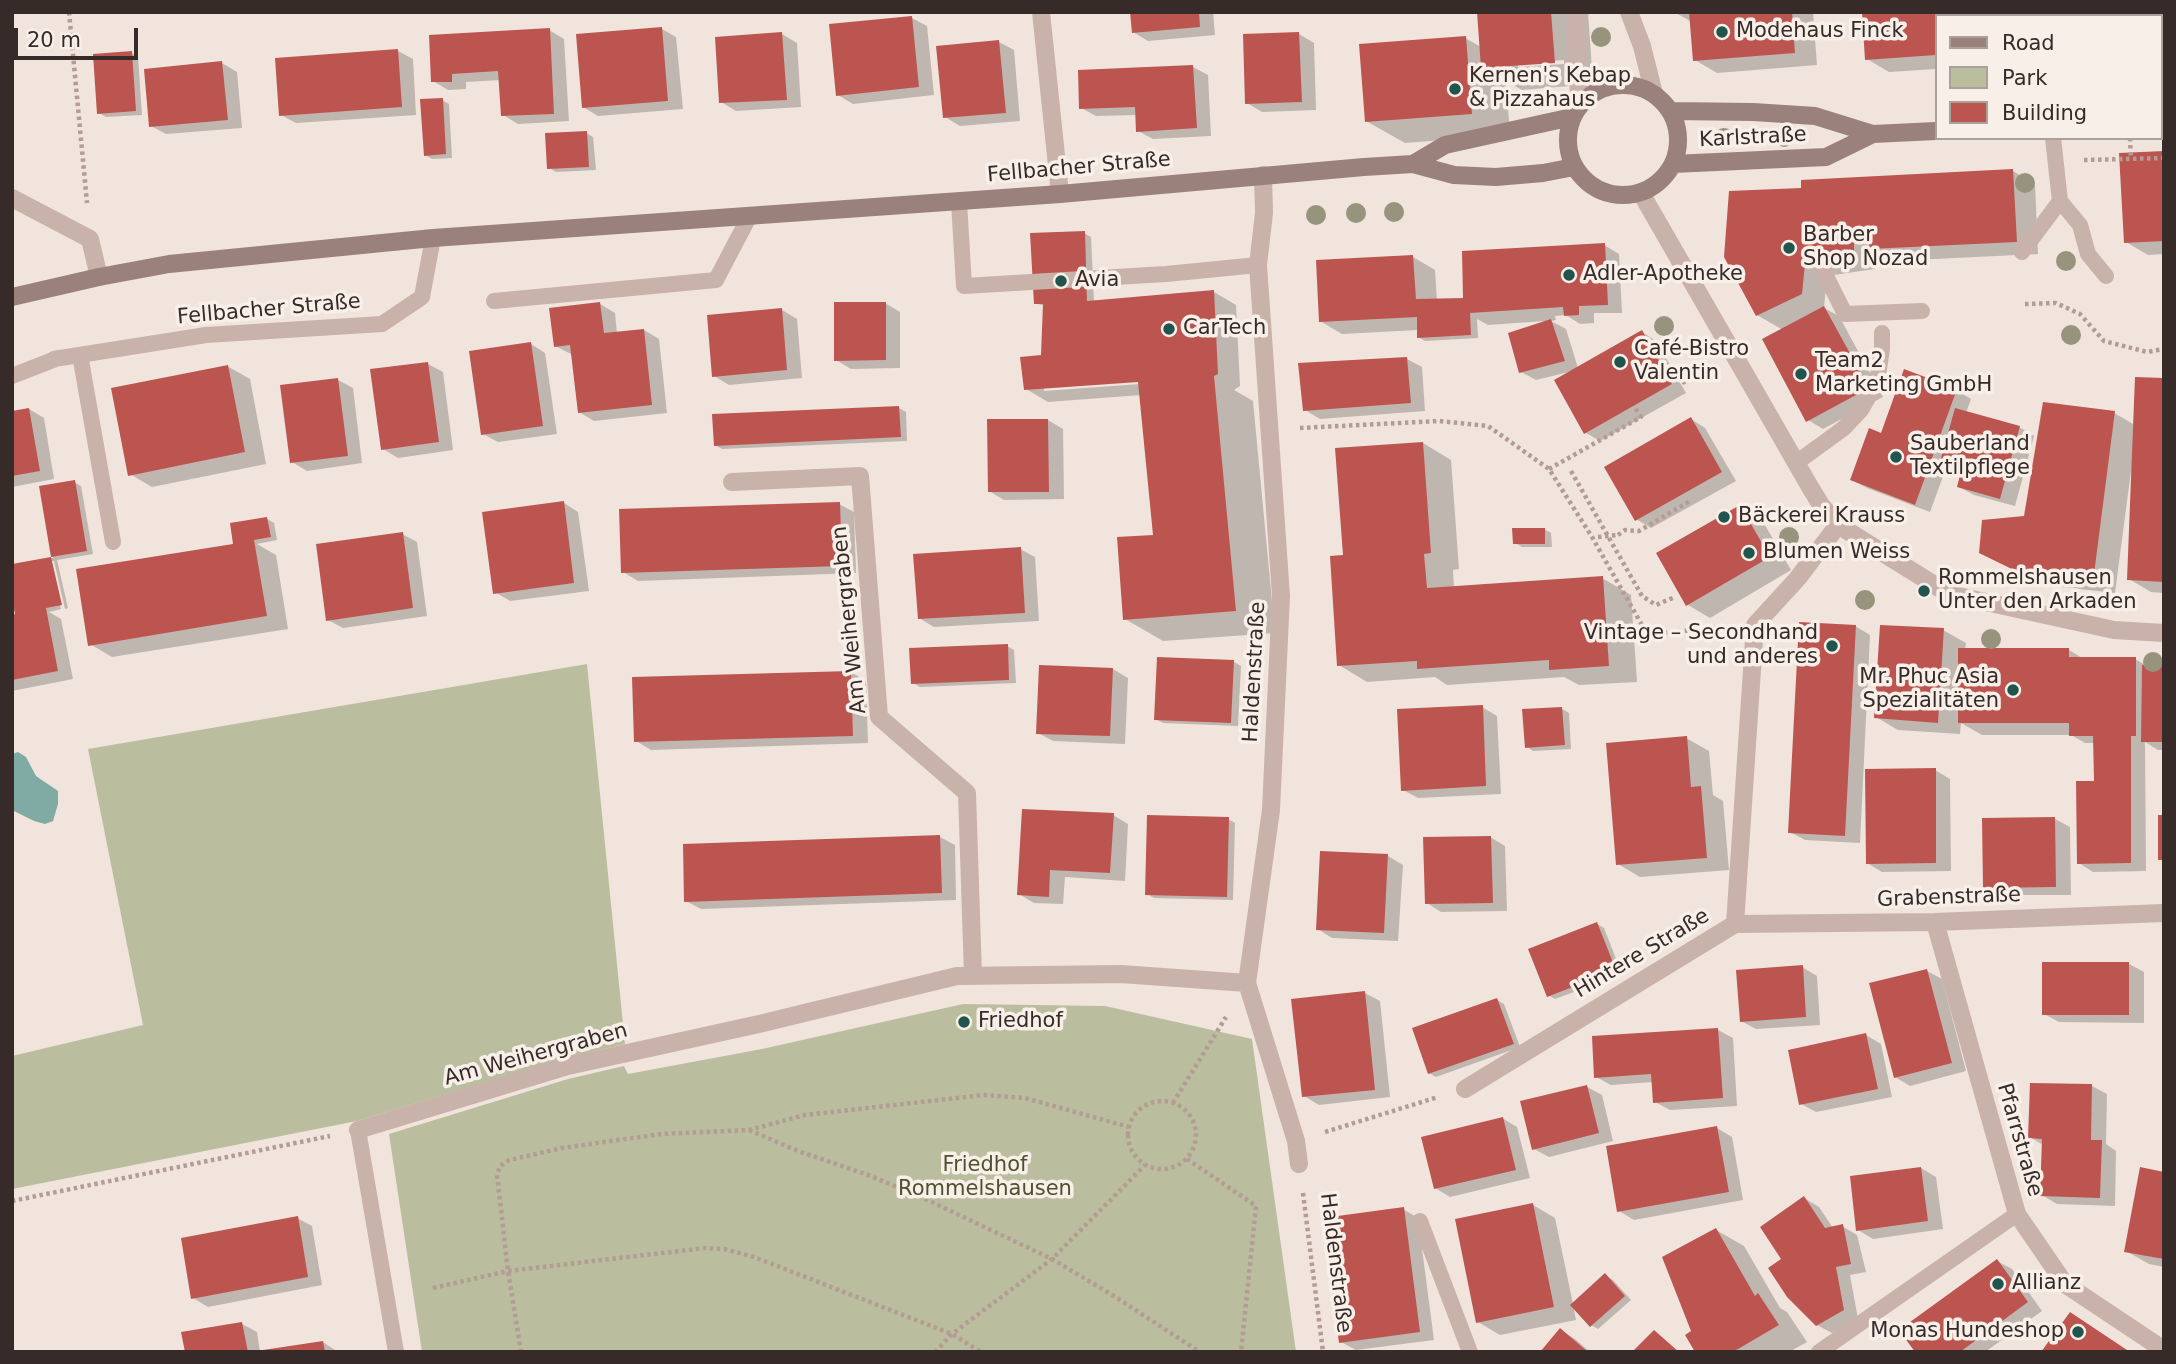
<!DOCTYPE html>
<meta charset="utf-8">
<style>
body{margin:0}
#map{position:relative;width:2176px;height:1364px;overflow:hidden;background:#f0e4dd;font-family:"DejaVu Sans",sans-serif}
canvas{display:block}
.frame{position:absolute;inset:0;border:14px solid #362b29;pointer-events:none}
.legend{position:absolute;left:1935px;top:14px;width:228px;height:126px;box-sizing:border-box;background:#f8efe9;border:2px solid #aaa19c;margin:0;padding:9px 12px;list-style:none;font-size:21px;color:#362b29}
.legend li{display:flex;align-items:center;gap:14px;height:35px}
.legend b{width:35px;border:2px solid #aaa19c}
.scale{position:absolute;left:14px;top:28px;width:124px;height:32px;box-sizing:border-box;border:4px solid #362b29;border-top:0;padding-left:9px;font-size:21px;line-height:24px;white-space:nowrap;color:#362b29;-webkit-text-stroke:5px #f8efe9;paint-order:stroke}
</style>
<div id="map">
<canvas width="2176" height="1364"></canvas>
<div class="frame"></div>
<ul class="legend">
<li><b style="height:9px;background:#9b817c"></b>Road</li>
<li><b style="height:19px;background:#babe9e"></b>Park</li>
<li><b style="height:19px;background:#bc554f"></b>Building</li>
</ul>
<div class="scale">20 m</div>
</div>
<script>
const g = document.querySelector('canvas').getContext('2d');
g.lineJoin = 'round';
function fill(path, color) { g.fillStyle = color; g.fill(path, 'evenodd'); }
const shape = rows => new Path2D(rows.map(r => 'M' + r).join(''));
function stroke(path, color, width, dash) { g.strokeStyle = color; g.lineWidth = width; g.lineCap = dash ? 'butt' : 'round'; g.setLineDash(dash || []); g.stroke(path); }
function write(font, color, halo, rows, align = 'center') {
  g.font = font + ' "DejaVu Sans",sans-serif'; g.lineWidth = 7; g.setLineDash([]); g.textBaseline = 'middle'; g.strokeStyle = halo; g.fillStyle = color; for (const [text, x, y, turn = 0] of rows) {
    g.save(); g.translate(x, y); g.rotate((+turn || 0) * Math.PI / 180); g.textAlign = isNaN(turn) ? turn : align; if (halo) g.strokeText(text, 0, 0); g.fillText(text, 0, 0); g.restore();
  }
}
const green = shape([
 [587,664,625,1044,566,1058,357,1121,12,1189,12,1056,143,1025,88,749],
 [963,1004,1105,1006,1252,1039,1296,1352,422,1352,389,1134,568,1079,624,1066,628,1074,762,1049]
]);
const water = shape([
 [18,752,26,757,36,776,58,791,58,804,53,821,45,824,34,821,12,810,12,754]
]);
const shadow = shape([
 [1132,12,1213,12,1215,35,1148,41,1133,32],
 [1479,12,1588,12,1593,84,1522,90,1506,81,1510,135,1405,143,1366,121,1465,38,1481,47],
 [1564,60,1564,64,1518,67,1518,64],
 [1674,12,1813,12,1817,65,1717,73,1695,60,1692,22],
 [1864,12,1989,12,1989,16,1936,16,1936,69,1889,72,1867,59],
 [912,18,927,26,934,95,853,104,838,95],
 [662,29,676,37,683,109,598,116,583,107],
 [549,30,564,39,569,121,518,124,503,115,501,80,466,82,466,89,448,90,433,81],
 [782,34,797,43,801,107,736,111,721,102],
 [1299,34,1314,43,1316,110,1262,112,1247,103],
 [999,42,1014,50,1020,121,960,126,945,117],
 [398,51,413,59,416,115,296,123,281,115],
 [131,53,138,57,142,115,106,117,99,113],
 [222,63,237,72,242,128,166,134,151,126],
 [1193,67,1208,75,1211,136,1153,139,1138,131,1137,115,1096,116,1081,108],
 [442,100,449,104,452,158,432,159,425,155],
 [586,133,593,137,596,170,556,172,549,168],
 [2164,153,2164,254,2148,255,2126,242],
 [2013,171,2035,184,2038,254,1893,261,1875,251,1875,269,1827,276,1824,308,1839,316,1883,397,1823,429,1808,420,1783,330,1757,315,1803,189],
 [1084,233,1091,237,1094,302,1214,292,1236,305,1240,386,1234,390,1253,401,1275,633,1163,641,1125,619,1155,537,1141,395,1048,402,1026,389,1043,357,1045,306,1035,303],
 [1140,380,1140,384,1044,391,1044,387],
 [1604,245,1619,254,1622,313,1594,313,1594,323,1580,324,1566,315,1555,316,1556,320,1551,321,1566,329,1578,368,1642,332,1656,341,1686,393,1600,441,1586,433,1569,372,1536,380,1521,372,1545,321,1488,325,1477,319,1478,338,1425,341,1418,337,1418,330,1342,334,1320,321,1413,257,1435,270,1437,301,1463,300],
 [885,303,900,312,900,368,851,369,836,360],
 [600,304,615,313,617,333,644,330,659,339,667,413,594,421,579,412,573,355,555,346],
 [782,310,797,319,802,378,729,385,714,376],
 [531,344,545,353,557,434,498,442,483,434],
 [1407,359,1422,367,1425,411,1320,419,1305,410],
 [428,364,443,372,453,450,398,458,383,449],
 [227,366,250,379,266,464,152,487,130,474],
 [1905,372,1956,390,1971,399,1966,413,2019,427,2034,436,2015,506,1974,495,1959,487,1961,478,1945,471,1930,512,1867,488,1852,480,1882,435],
 [338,380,353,388,362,463,307,471,292,462],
 [2164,380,2164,593,2151,592,2129,579,2133,471,2131,471,2115,593,2044,585,1981,552,2026,517,2114,413,2135,425],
 [899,408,906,412,907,441,722,449,715,445],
 [29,409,44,418,54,479,12,487,12,412],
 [1691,419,1705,428,1736,481,1651,528,1636,519],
 [1048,420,1063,429,1064,499,1004,500,989,491],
 [1423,443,1451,460,1459,569,1453,570,1454,588,1602,578,1631,595,1637,682,1579,685,1564,677,1447,685,1435,677,1367,682,1339,665,1345,557],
 [74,482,81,486,93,554,57,560,68,608,65,609,54,561,50,561,61,609,49,612,61,619,73,679,12,691,12,616,17,615,12,566,53,558,41,487],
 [564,503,578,512,589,591,510,601,495,592],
 [839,504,854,512,856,573,638,581,623,572],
 [1740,507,1762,520,1791,570,1710,618,1688,605],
 [267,519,274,523,277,540,257,544,276,555,288,629,112,657,90,644,235,545],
 [1544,529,1551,533,1552,547,1522,547,1515,543],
 [402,534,417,542,427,616,343,628,328,620],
 [1020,549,1035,557,1039,621,934,627,919,618],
 [1855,626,1870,635,1860,843,1805,840,1790,832],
 [1943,630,1966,643,1965,650,2069,650,2084,659,2135,659,2149,667,2164,667,2164,750,2158,750,2145,742,2146,871,2093,872,2079,863,2096,783,2095,743,2085,743,2071,735,1982,735,1961,723,1960,734,1898,730,1876,717],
 [1007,646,1014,650,1016,683,920,687,913,683],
 [1234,662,1241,666,1238,726,1163,723,1156,719],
 [1113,669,1128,678,1125,744,1053,741,1038,733],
 [851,672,866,681,868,743,651,750,636,741],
 [1482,707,1497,716,1501,794,1418,798,1403,790],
 [1562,709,1569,713,1571,749,1533,751,1526,746],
 [1686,738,1709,751,1713,795,1723,801,1729,870,1640,877,1618,864],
 [1935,770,1950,779,1951,871,1882,872,1867,863],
 [1113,815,1128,824,1125,881,1065,877,1063,904,1034,903,1019,894],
 [1228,819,1235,823,1233,900,1154,898,1147,894],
 [2055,819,2070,827,2071,895,2000,895,1985,887],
 [940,837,955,845,956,900,701,909,686,901],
 [1490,837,1505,846,1507,911,1441,912,1427,903],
 [1388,856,1403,865,1398,941,1332,938,1318,929],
 [1597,924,1604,928,1622,974,1555,999,1548,995],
 [2129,964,2144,972,2144,1023,2059,1022,2044,1014],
 [1802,967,1817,976,1820,1025,1756,1029,1741,1021],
 [1927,971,1942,979,1966,1071,1910,1086,1895,1077],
 [1365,993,1380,1001,1390,1097,1319,1105,1304,1096],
 [1497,1000,1504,1004,1520,1047,1436,1077,1429,1073],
 [1718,1030,1733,1038,1737,1106,1670,1110,1655,1102,1653,1082,1611,1085,1596,1077],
 [1866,1035,1881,1044,1892,1097,1816,1112,1801,1104],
 [2092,1086,2107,1094,2106,1144,2116,1151,2115,1206,2057,1204,2042,1195,2043,1145,2030,1137],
 [1587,1087,1602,1095,1613,1141,1549,1157,1534,1149],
 [1502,1118,1517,1127,1530,1178,1450,1197,1435,1188],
 [1717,1128,1732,1137,1743,1200,1634,1220,1619,1211],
 [1921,1168,1936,1177,1943,1229,1873,1239,1858,1230],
 [2164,1174,2164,1267,2149,1264,2126,1251],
 [1804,1198,1819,1207,1833,1228,1842,1226,1857,1235,1866,1272,1850,1275,1858,1319,1832,1333,1817,1325,1784,1260],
 [1533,1205,1555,1218,1573,1304,1606,1276,1613,1280,1631,1300,1598,1329,1591,1325,1573,1305,1576,1320,1500,1335,1478,1322],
 [1403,1209,1418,1218,1434,1340,1356,1350,1341,1342],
 [297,1218,312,1226,322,1285,208,1307,193,1298],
 [1716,1230,1744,1246,1780,1308,1787,1312,1807,1342,1789,1352,1697,1352,1694,1332],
 [1997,1261,2012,1269,2042,1311,1985,1352,1918,1352],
 [242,1324,257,1332,260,1352,187,1352],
 [1560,1330,1575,1339,1590,1352,1542,1352],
 [323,1342,338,1352,265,1352]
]);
const building = shape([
 [1130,12,1199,12,1200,27,1132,33],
 [1477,12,1551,12,1555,63,1481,68],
 [1689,12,1792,12,1795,53,1693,61],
 [1862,12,1968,12,1968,16,1936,16,1936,55,1865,60],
 [912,16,919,87,836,96,829,24],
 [662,27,668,101,582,108,576,34],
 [550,28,554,114,501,116,498,71,452,74,452,82,431,82,429,35],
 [782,32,787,100,719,103,715,37],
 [1299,32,1302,102,1245,104,1243,34],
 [1466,36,1472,114,1365,122,1359,44],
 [999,40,1006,113,943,118,936,46],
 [398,49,402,107,279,116,275,58],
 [132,51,136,111,97,114,93,54],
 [222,61,228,120,149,127,144,69],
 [1193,65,1197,128,1136,132,1135,107,1079,109,1078,70],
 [443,98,446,154,424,156,420,99],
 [587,131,589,167,547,169,545,133],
 [2164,151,2164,241,2124,243,2119,153],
 [2013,169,2017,242,1869,249,1869,238,1854,238,1854,257,1805,264,1802,294,1756,316,1724,257,1729,191,1801,188,1801,180],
 [1085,231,1087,301,1214,290,1218,374,1214,376,1236,611,1123,620,1117,537,1153,535,1138,382,1024,390,1020,357,1041,355,1043,304,1034,304,1030,233],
 [1605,243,1608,305,1579,306,1579,315,1564,316,1563,307,1470,313,1471,335,1417,338,1417,317,1319,322,1316,260,1413,255,1416,299,1463,298,1462,251],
 [600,302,604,333,644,329,652,405,578,413,570,345,554,347,549,308],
 [834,302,886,302,886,360,834,361],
 [1824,306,1869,388,1806,422,1762,339],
 [782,308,787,370,712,377,707,315],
 [1551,319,1565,361,1519,373,1508,333],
 [1642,330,1672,384,1584,434,1554,380],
 [531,342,543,426,481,435,469,351],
 [1407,357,1411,403,1303,411,1298,363],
 [428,362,439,442,381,450,370,369],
 [228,365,245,452,128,476,111,388],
 [1904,369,1957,389,1915,505,1850,480,1869,428,1881,433],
 [2135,377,2164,378,2164,582,2127,580],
 [338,378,348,456,290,463,280,385],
 [2043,402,2115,411,2093,582,2020,573,1979,553,1982,520,2024,516],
 [899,406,901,437,714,446,712,414],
 [29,408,40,471,12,476,12,411],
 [1955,408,2020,426,2000,499,1957,487,1960,475,1938,469],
 [1691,417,1722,472,1635,521,1604,467],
 [987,419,1048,419,1049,492,988,492],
 [1423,442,1431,553,1424,554,1427,588,1603,576,1609,666,1549,670,1549,660,1417,669,1417,661,1337,666,1330,556,1343,555,1335,448],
 [75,480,87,551,51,557,39,486],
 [564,501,574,583,493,594,482,512],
 [840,502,842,566,621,573,619,509],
 [1740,505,1770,557,1686,606,1656,553],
 [267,517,271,537,254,540,267,616,88,646,76,569,233,544,230,523],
 [1512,528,1545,528,1545,544,1513,544],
 [403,532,413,608,326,621,316,544],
 [1021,547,1025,613,918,619,913,554],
 [51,557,62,605,46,608,58,671,12,680,12,615,15,614,12,600,12,564],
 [1799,622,1856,625,1845,836,1788,833],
 [1880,625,1944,628,1938,723,1874,718],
 [1008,644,1009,680,911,684,909,648],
 [1958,648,2069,648,2069,657,2136,657,2136,736,2131,736,2131,863,2077,864,2076,781,2094,781,2093,736,2069,736,2069,723,1958,723],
 [1157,657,1234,660,1231,723,1154,720],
 [1039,665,1113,668,1110,736,1036,734],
 [2142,665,2164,665,2164,742,2141,742],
 [851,671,853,736,634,742,632,677],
 [1483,705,1486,786,1401,791,1397,709],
 [1562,707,1565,745,1525,748,1522,709],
 [1687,736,1691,787,1701,786,1707,858,1616,865,1606,743],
 [1936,768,1936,863,1866,864,1865,769],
 [1022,809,1114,813,1110,873,1050,870,1049,897,1017,895],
 [1147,815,1229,817,1227,897,1145,895],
 [2158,815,2164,815,2164,860,2158,860],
 [2055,817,2056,887,1983,888,1982,818],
 [940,835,942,893,684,902,683,844],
 [1491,836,1493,903,1425,904,1423,837],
 [1320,851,1388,854,1384,933,1316,930],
 [1597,922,1616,970,1547,997,1528,949],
 [2042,962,2129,962,2129,1015,2042,1015],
 [1803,965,1806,1017,1740,1022,1736,970],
 [1927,969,1952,1063,1894,1078,1869,983],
 [1365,991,1375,1090,1302,1097,1291,999],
 [1497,998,1514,1044,1428,1074,1412,1028],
 [1718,1028,1723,1098,1653,1103,1651,1074,1594,1078,1592,1036],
 [1866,1033,1878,1089,1799,1105,1788,1050],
 [2030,1083,2092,1084,2091,1140,2102,1140,2100,1198,2040,1196,2042,1139,2028,1138],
 [1587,1085,1599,1133,1532,1150,1520,1101],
 [1503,1117,1516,1170,1434,1189,1421,1137],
 [1717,1126,1729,1192,1617,1212,1606,1146],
 [1921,1167,1928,1221,1856,1231,1850,1176],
 [2140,1167,2164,1172,2164,1259,2124,1252],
 [1804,1196,1825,1228,1843,1224,1851,1264,1836,1267,1844,1310,1816,1326,1787,1297,1768,1268,1781,1259,1760,1227],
 [1533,1203,1554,1307,1476,1323,1455,1219],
 [1404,1207,1420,1332,1339,1343,1323,1218],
 [298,1216,308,1277,191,1299,181,1238],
 [1716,1228,1755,1296,1758,1293,1779,1325,1733,1352,1695,1352,1685,1335,1691,1331,1662,1257],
 [1997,1259,2028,1302,1960,1352,1915,1352,1899,1330],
 [1605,1273,1625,1296,1590,1327,1570,1305],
 [2070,1312,2130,1352,2041,1352],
 [242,1322,248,1352,185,1352,181,1332],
 [1560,1328,1588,1352,1540,1352],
 [1654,1330,1679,1352,1632,1352],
 [323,1341,325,1352,263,1352,263,1350]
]);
const path = shape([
 [69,12,87,203],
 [2130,138,2131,159],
 [2084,160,2164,158],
 [2025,304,2056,303,2080,314,2104,341,2147,352,2164,349],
 [1682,383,1710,370],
 [1300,428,1439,421,1488,426,1549,469,1592,537,1647,634],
 [1549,469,1641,417,1634,406],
 [1571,471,1642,596,1656,605,1675,597],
 [1618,535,1625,530,1639,531,1690,501],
 [1615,637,1726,627],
 '1128 1135a34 34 0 1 1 68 0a34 34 0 1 1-68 0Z',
 [1173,1103,1226,1017],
 [749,1130,798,1151,868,1175,919,1196,1052,1259,1114,1296,1200,1352],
 [1325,1132,1438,1097],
 [1187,1159,1256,1206,1241,1352],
 [1303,1193,1323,1352],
 [12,1201,330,1136],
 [433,1288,508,1271,705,1248,724,1249,754,1257,952,1334,981,1352],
 [1735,1350,1736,1352],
 [521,1352,508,1271,497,1175,500,1166,509,1160,562,1148,661,1134,749,1130,805,1115,984,1095,1025,1098,1129,1127],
 [935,1352,952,1334,1052,1259,1145,1165]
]);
const service = shape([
 [2050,12,2050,16],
 [2053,138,2060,201,2080,225,2088,254,2106,276],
 [959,202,964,286,1166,274,1258,265],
 [2022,252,2060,201],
 [1819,262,1845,314,1922,311],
 [494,301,716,280,749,217],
 [80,355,113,542],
 [54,359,206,335,382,324,422,297,433,238],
 [12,376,58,358],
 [1796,463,1844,428,1861,410,1877,382,1882,349,1882,333],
 [358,1130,396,1352],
 [1420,1221,1470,1352],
 [1819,1352,2017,1214]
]);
const minor = shape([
 [1041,12,1060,194],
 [1263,175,1264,213,1258,265,1281,596,1271,810,1247,983,1296,1141,1299,1164],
 [1641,193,1810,487,1821,505,1838,525,1949,594,2114,630,2164,633],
 [12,198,90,239,99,277],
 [732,482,860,476,879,717,967,793,973,976],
 [1935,922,2017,1214,2065,1284,2164,1350],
 [1735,924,1935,922,2164,913],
 [1465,1089,1735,924,1755,625,1798,578,1838,525],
 [358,1130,568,1066,759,1024,957,976,1121,974,1247,983]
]);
const tertiary = shape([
 [1577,12,1576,59,1580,105],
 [1629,12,1642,46,1654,94]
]);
const secondary = shape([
 '1568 140a55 55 0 1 1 110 0a55 55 0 1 1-110 0Z',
 [1670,111,1753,112,1815,116,1873,134,1936,131],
 [2160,121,2164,121],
 [1413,164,1445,145,1572,117],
 [1673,164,1826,157,1873,134],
 [12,297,99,277,169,264,433,238,1060,194,1364,167,1413,164,1454,175,1496,177,1543,173,1574,167]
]);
const pathBridge = shape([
 [1598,537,1618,535]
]);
const trees = [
 [1601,37],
 [1784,137],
 [1724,138],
 [2025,183],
 [1394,212],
 [1356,213],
 [1316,215],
 [2066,261],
 [1664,326],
 [2071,335],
 [1789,537],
 [1865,600],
 [1991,639],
 [2153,662]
];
const markers = [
 [1722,32,7,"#22544e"],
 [1455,89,7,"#22544e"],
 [1789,248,7,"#22544e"],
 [1569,275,7,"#22544e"],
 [1061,281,7,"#22544e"],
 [1169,329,7,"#22544e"],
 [1620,362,7,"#22544e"],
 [1801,374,7,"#22544e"],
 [1896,457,7,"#22544e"],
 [1724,517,7,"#22544e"],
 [1749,553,7,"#22544e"],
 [1924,591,7,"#22544e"],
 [1832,646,7,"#22544e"],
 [2013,690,7,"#22544e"],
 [964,1022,7,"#22544e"],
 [1998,1284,7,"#22544e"],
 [2078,1332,7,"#22544e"]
];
const poiNames = [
 ["Modehaus Finck",1736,32],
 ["Kernen's Kebap",1469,77],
 ["& Pizzahaus",1469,101],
 ["Barber",1803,236],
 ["Shop Nozad",1803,260],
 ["Adler-Apotheke",1583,275],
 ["Avia",1075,281],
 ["CarTech",1183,329],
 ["Café-Bistro",1634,350],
 ["Valentin",1634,374],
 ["Team2",1815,362],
 ["Marketing GmbH",1815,386],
 ["Sauberland",1910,445],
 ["Textilpflege",1910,469],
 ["Bäckerei Krauss",1738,517],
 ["Blumen Weiss",1763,553],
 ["Rommelshausen",1938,579],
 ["Unter den Arkaden",1938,603],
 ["Vintage – Secondhand",1818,634,"right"],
 ["und anderes",1818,658,"right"],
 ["Mr. Phuc Asia",1999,678,"right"],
 ["Spezialitäten",1999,702,"right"],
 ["Friedhof",978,1022],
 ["Allianz",2012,1284],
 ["Monas Hundeshop",2064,1332,"right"]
];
const streetNames = [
 ["Karlstraße",1753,138,-3],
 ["Fellbacher Straße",1079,168,-5],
 ["Fellbacher Straße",269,310,-5],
 ["Am Weihergraben",850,620,-96],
 ["Haldenstraße",1255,672,-87],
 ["Grabenstraße",1949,898,-2],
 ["Hintere Straße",1642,954,-31],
 ["Am Weihergraben",536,1055,-15],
 ["Pfarrstraße",2019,1140,74],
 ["Haldenstraße",1335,1263,83]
];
const parkNames = [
 ["Friedhof",985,1166],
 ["Rommelshausen",985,1190]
];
fill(green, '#babe9e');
fill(water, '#7faba4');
fill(shadow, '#0003');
fill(building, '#bc554f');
stroke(path, '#b39c94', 4.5, [3.5, 3.5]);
stroke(service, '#c8b2aa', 16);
stroke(minor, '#c8b2aa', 18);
stroke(tertiary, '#c8b2aa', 18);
stroke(secondary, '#9b817c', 18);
stroke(pathBridge, '#b39c94', 4.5, [3.5, 3.5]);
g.fillStyle = '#96947d';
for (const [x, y] of trees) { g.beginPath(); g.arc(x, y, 10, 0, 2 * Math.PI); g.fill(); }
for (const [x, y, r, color] of markers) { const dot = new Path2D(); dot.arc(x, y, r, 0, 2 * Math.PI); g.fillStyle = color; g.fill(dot); stroke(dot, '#f8efe9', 2.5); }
write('21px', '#362b29', '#f8efe9', poiNames, 'left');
write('21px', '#362b29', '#f8efe9', streetNames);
write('21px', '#4c522f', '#f8efe9', parkNames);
</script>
